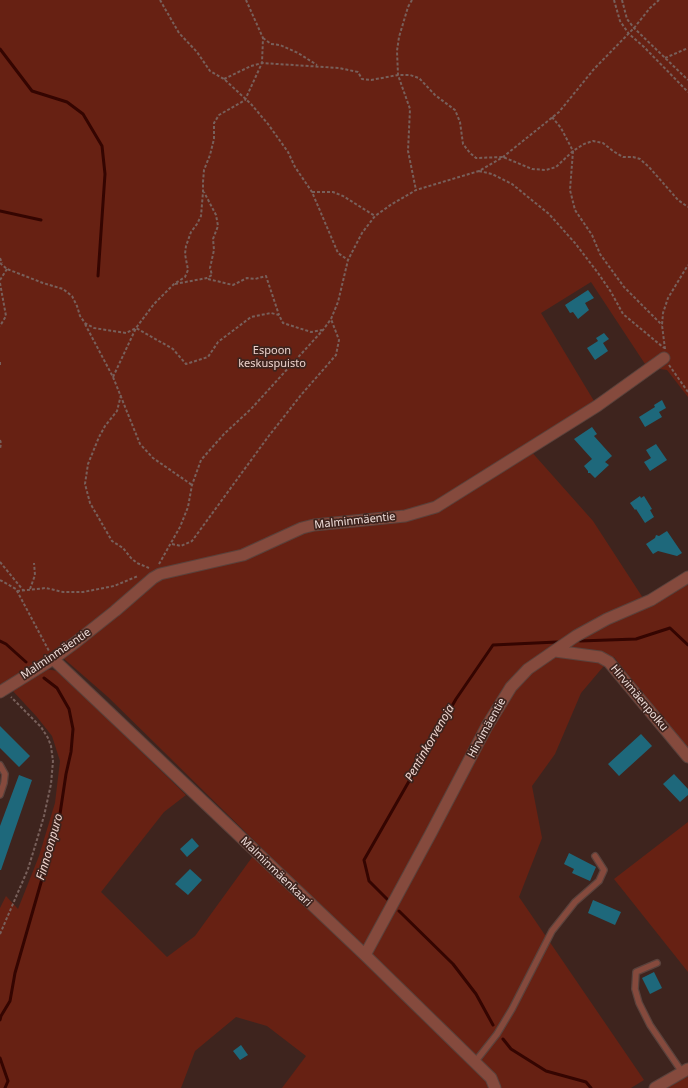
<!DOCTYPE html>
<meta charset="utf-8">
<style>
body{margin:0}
canvas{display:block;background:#3e241e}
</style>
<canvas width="688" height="1088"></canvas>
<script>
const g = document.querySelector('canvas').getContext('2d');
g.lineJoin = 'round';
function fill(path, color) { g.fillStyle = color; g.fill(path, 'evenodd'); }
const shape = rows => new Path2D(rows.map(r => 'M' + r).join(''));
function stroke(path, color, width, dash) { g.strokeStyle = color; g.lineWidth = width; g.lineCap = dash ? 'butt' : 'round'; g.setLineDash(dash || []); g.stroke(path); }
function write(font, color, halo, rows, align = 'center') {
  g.font = font + ' "Noto Sans",sans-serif'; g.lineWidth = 3.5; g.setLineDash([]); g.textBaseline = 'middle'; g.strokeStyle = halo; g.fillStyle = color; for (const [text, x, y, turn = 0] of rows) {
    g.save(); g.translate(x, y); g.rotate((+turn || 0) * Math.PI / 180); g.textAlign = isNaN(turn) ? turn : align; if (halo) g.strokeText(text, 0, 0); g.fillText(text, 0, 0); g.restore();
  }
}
const green = shape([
 [0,0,688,0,688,397,667,370,647,367,591,282,541,313,597,406,529,449,593,521,643,598,668,597,688,584,688,751,614,657,603,667,581,693,555,754,532,786,542,838,519,897,644,1080,631,1088,500,1088,496,1077,443,1026,108,697,54,650,0,689],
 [45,669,58,671,186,795,164,812,101,892,167,957,195,936,253,856,362,957,488,1081,490,1088,282,1088,306,1056,267,1026,236,1017,195,1051,181,1088,0,1088,0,908,6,896,18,909,39,856,55,803,60,761,52,736,37,717,12,690],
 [688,822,688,972,614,879],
 [688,1076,688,1088,667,1088,669,1087]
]);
const stream = shape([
 [0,49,32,91,67,102,83,114,102,146,105,174,98,276],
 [0,211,41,220],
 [0,641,6,644,26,662],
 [580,641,636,639,670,628,688,645],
 [387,899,369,881,364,860,456,699,493,645,557,642],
 [399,911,453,964,476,994,493,1025],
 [0,1020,1,1016,10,1001,15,973,44,872,47,854,58,827,66,774,71,752,73,729,69,709,57,688,44,678],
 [503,1039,511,1049,546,1071,586,1082,591,1088],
 [0,1058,8,1081,5,1088]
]);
const building = shape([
 [588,290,594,298,585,303,589,310,578,319,573,312,570,313,565,305],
 [604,333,609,339,603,343,608,351,595,360,587,348,598,341,596,338],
 [662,400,666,408,659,412,662,417,645,427,639,417,655,407,654,405],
 [592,427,597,434,594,436,612,456,605,462,609,465,595,478,590,473,588,473,588,471,584,466,592,459,574,439],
 [656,444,667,460,650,471,644,462,651,458,646,450],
 [640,496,641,498,644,496,652,509,650,510,654,517,645,523,636,509,635,510,630,503],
 [667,531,682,553,677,556,658,551,653,554,646,544,655,538,656,535,659,536],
 [0,726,30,756,19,767,0,748],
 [641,734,652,746,619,776,608,764],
 [674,774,688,789,688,795,680,802,663,784],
 [19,775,32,780,1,870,0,870,0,826],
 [192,838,199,846,187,857,180,849],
 [569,853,596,867,590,881,572,873,574,869,564,864],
 [190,869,202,880,188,895,175,884],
 [593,900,621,912,615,925,588,913],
 [654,972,662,988,650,994,642,978],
 [241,1045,248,1055,240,1060,233,1051]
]);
const path = shape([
 [160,0,179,33,197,52,210,71,224,79,251,104,268,124,288,152,295,167,312,192,338,253,348,260],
 [412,0,408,7,399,37,397,51,398,75,410,109,408,151,416,190],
 [614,0,620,21,629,34,644,47,688,92],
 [622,0,627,19,634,28,688,80],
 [263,38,271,44,280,45,298,53,317,65],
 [665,58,688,48],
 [224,79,251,66,262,63,339,68,358,72,362,79,371,80,398,75,410,75,419,78,435,95,455,110,460,122,463,144,470,153,476,158,503,157,532,169,546,170,556,167,573,151,584,144,593,141,603,143,613,151,623,157,633,157,640,159,649,167,678,200,688,207],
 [552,117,561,128,573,151,570,190,575,210,592,235,600,254,624,287,662,325],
 [479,171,492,174,512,184,549,214,575,243,598,273,611,292,623,314,664,348],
 [312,192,333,192,343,196,375,216],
 [0,258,2,263],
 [0,263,7,269,43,283,63,289,72,296,77,306,80,316,85,323,94,328,126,333,136,328,154,304,174,284,185,277,188,270,185,254,186,246,191,232,197,224,201,216,203,192,203,182,204,170,210,155,214,139,214,123,219,115,245,100,262,63,263,38,246,0],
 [208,279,233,285,247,278,255,279,266,276,279,315],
 [0,280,7,269],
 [0,283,6,316,0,326],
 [175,284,207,278,212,275,210,268,214,250,213,239,218,226,216,215,204,192],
 [85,324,113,377,140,444,153,458,192,485],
 [665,349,662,325,663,313,668,298,688,265],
 [0,362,0,367],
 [669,365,688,392],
 [113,377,136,328,173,349,186,364,208,357,218,342,251,317,271,313,279,315,283,323,311,332,322,330],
 [121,395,117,411,105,426,99,437,88,464,85,484,90,503,112,541,123,548,131,558,137,563,149,568],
 [0,440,1,443,0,449],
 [172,544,181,546,192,541,268,437,301,395,336,355,339,340,331,319],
 [0,562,23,590],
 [159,564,180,527,188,507,192,485,201,460,224,434,251,409,323,330,331,319,338,302,348,260,362,233,375,216,392,204,416,190,479,171,503,157,559,112,594,69,634,28,650,8,659,0],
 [0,580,16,589,49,651],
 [30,589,35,575,34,563],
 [17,591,46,588,63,592,83,592,114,586,138,576],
 [0,934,28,869,36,843,44,816,51,784,53,761,51,746,48,738,41,727,11,697]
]);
const lane = shape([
 [0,765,5,774,4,783,0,795],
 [657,963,636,972,635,989,639,1003,650,1025,682,1072],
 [475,1062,497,1034,512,1009,552,931,575,902,599,881,604,870,595,856]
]);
const street = shape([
 [555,651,600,657,609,662,688,757],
 [53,659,365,955,491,1078,495,1088],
 [0,692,53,659,76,642,115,611,153,578,160,574,243,555,302,528,314,525,405,516,436,507,597,406,664,358],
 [365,955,431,833,487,726,511,687,528,669,576,636,607,619,651,600,688,577],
 [655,1088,688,1069]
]);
const parkNames = [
 ["Espoon",272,351],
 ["keskuspuisto",272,364]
];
const streetNames = [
 ["Malminmäentie",355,521,-6],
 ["Malminmäentie",56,654,-34],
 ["Hirvimäenpolku",639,698,50],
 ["Hirvimäentie",487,728,-61],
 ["Malminmäenkaari",276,872,44]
];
const waterNames = [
 ["Pentinkorvenoja",430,743,-60],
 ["Finnoonpuro",50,847,-74]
];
fill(green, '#672113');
stroke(stream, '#340501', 3);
fill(building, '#1e687b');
stroke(lane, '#5a423c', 8);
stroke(street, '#5a423c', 13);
stroke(path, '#78605b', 2, [3, 2]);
stroke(lane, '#854a3d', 5.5);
stroke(street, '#854a3d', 11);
write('11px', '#edd2cc', '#3e241e', parkNames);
write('11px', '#f0deda', '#3e241e', streetNames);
write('italic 12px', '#efd4ce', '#3e241e', waterNames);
</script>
